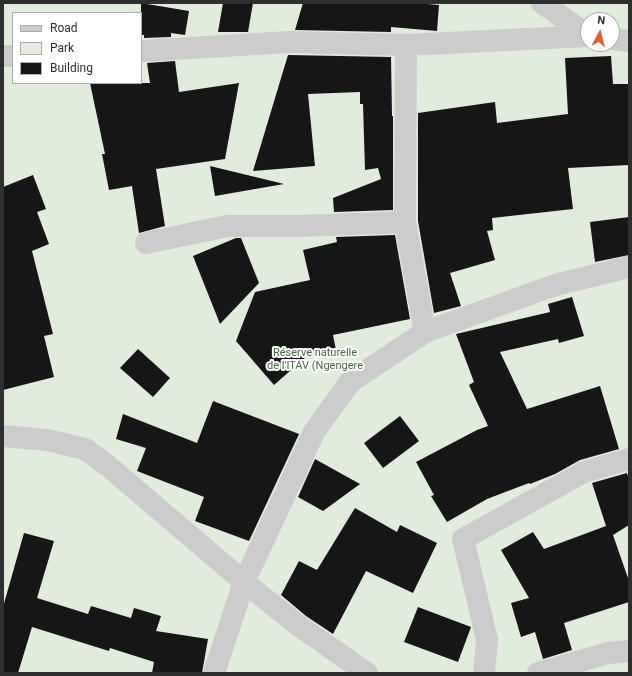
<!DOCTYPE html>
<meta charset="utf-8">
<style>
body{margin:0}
#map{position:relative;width:632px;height:676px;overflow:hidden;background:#fff;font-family:Roboto,sans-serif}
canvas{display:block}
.frame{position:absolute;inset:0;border:4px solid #2f2f2f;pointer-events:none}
.legend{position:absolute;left:12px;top:12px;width:130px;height:72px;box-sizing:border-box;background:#fff;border:1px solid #acacac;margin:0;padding:5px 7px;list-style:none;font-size:12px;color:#2f2f2f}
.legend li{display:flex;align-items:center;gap:8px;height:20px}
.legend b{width:20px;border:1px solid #acacac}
.north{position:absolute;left:580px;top:12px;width:40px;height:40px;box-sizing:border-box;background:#fff;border:1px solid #acacac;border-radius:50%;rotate:7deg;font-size:11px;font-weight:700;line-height:16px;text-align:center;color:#2f2f2f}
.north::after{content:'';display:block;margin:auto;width:14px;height:18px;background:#df5d38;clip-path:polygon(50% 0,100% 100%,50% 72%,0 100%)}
</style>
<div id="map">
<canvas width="632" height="676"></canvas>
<div class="frame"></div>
<ul class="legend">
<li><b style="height:5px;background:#ccc"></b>Road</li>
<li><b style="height:11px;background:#e1ecdd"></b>Park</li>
<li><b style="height:11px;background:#161616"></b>Building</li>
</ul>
<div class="north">N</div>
</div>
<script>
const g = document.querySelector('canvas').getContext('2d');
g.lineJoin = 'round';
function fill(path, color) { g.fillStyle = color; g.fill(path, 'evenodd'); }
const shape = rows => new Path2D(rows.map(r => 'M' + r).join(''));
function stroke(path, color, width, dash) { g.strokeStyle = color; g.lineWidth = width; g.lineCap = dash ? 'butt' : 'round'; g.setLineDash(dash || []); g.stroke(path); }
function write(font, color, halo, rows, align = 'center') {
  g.font = font + ' Roboto,sans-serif'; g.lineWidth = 4; g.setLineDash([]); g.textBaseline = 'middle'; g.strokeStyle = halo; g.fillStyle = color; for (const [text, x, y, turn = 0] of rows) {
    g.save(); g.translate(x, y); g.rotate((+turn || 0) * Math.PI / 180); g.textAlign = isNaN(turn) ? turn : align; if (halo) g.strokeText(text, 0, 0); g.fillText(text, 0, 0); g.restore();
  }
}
const green = shape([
 [3,3,629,3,629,673,3,673],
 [13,13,141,13,141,83,13,83],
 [588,20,612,20,612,44,588,44]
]);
const building = shape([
 [141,3,189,11,185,35,171,33,171,37,144,38,144,35,141,35],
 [223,3,253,3,248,32,218,32],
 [303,3,415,3,439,5,437,31,391,27,391,32,295,30],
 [288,55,391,57,392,116,393,116,393,210,334,212,333,198,381,179,378,168,365,170,363,104,360,104,360,92,308,94,315,166,253,171],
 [611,56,613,84,629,84,629,165,568,168,573,209,492,218,493,230,487,231,495,260,450,273,461,306,434,313,418,221,418,113,495,102,497,123,568,114,565,58],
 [175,61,179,92,239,83,225,159,156,169,165,226,139,233,132,186,109,190,102,154,105,154,90,83,150,83,147,63],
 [210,166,284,184,215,196],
 [33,175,46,209,37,212,49,244,32,251,53,334,44,336,54,377,3,390,3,187],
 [629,217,629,255,595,262,590,222],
 [395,235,410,319,333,335,336,350,307,356,274,385,236,341,255,292,310,280,303,250,337,242,336,237],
 [236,238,241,238,259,283,220,324,193,256],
 [572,297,584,336,559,343,558,339,500,352,527,409,600,386,619,449,580,460,555,474,530,484,529,483,487,499,447,522,431,496,434,495,416,462,477,430,488,426,469,385,474,382,456,334,550,312,548,304],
 [138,349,170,378,153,397,120,368],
 [213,401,299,434,249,541,195,521,204,497,137,471,146,448,116,439,123,414,197,443],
 [400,416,419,441,383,468,364,443],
 [315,459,360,484,323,511,298,497],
 [627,473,629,480,629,525,613,535,629,581,629,602,564,623,572,650,543,659,535,632,521,637,511,603,529,598,501,550,533,532,544,549,606,526,592,483],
 [355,508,397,532,400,525,437,543,413,593,366,571,333,634,306,616,281,595,299,561,317,570],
 [24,533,54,541,37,598,88,614,91,606,131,618,134,608,161,616,156,631,208,639,202,673,152,673,154,662,110,648,109,651,32,627,18,673,3,673,3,607],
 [418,607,471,627,458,662,404,642]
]);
const minor = shape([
 [542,3,588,35],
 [612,39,629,41],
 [406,45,405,222,425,332],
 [141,51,289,42,406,45,588,36],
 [3,56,13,56],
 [146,243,227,226,302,226,405,222],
 [3,436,47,440,85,449,107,465,244,582,299,626,367,673],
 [214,673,244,582,314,432,350,382,425,332,555,285,629,267],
 [484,673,487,640,463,539,584,472,629,459],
 [538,673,608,653,629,651]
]);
const parkNames = [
 ["Réserve naturelle",315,353],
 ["de l'ITAV (Ngengere",315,366]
];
fill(green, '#e1ecdd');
fill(building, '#161616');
stroke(minor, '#ccc', 22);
write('11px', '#45693e', '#fff', parkNames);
</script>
